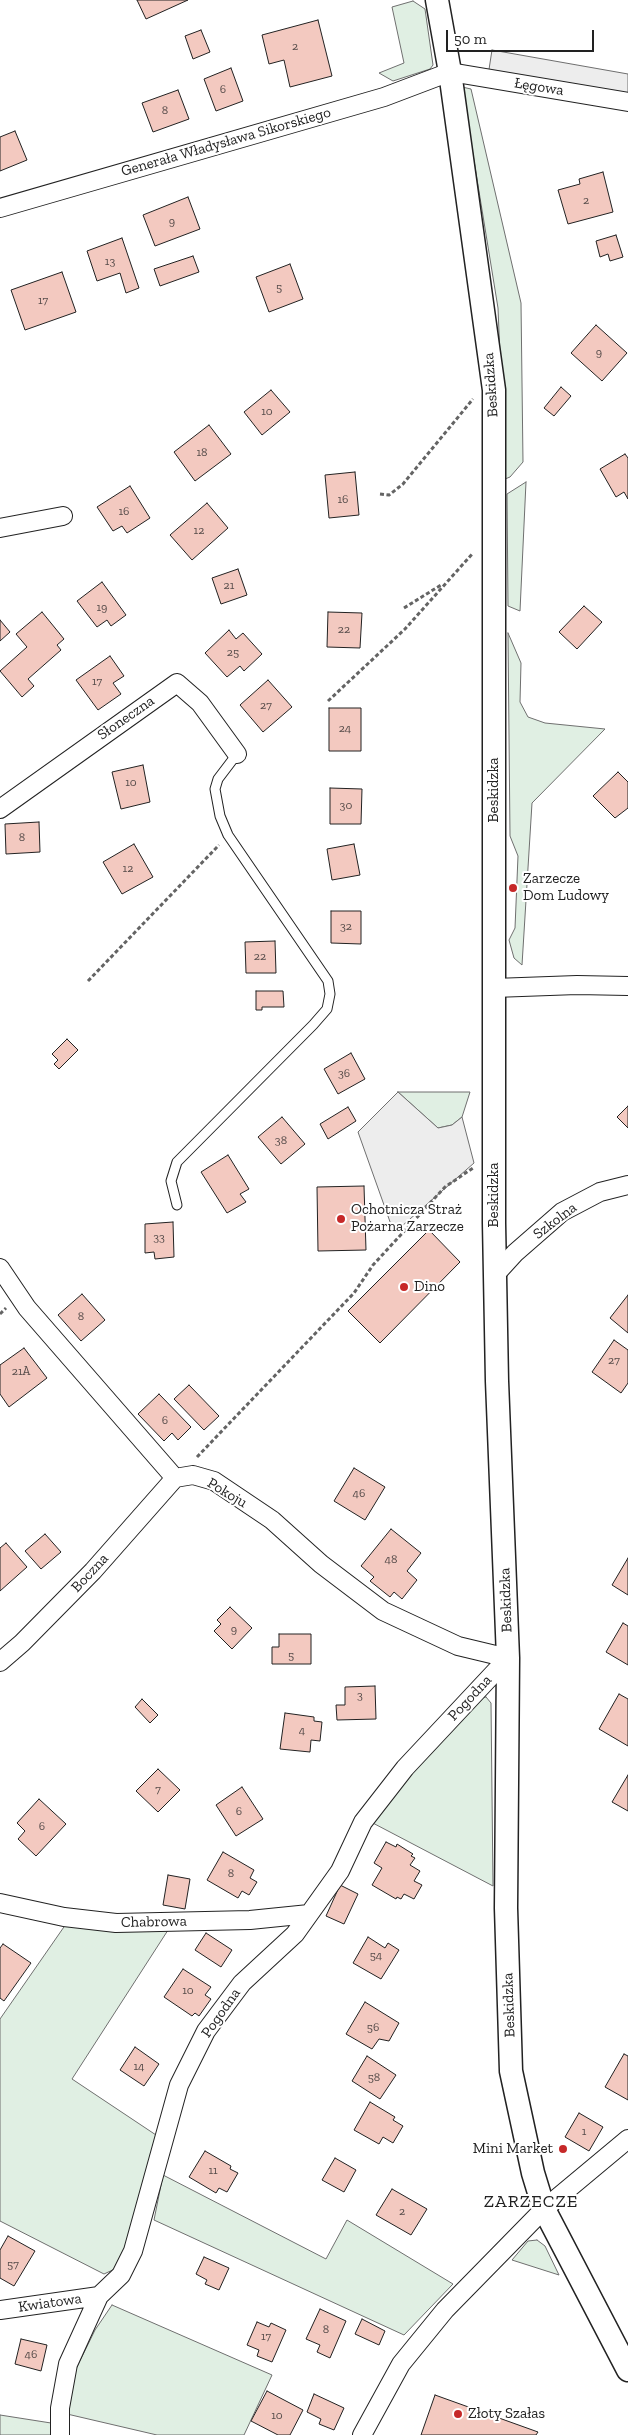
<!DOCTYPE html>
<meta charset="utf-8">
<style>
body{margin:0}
#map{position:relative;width:628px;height:2435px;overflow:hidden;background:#fff;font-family:"Zilla Slab",serif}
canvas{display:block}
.scale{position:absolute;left:446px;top:30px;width:148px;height:22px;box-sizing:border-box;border:2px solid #222;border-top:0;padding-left:6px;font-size:15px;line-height:18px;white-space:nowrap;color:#222;-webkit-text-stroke:4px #fff;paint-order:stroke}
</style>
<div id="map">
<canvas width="628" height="2435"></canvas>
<div class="scale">50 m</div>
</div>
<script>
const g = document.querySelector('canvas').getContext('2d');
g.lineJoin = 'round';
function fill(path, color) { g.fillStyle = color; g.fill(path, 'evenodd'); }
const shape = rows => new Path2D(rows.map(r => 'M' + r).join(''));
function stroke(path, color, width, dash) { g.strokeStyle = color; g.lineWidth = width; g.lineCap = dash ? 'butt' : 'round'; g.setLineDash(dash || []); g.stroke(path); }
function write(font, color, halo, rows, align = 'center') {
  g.font = font + ' "Zilla Slab",serif'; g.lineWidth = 4; g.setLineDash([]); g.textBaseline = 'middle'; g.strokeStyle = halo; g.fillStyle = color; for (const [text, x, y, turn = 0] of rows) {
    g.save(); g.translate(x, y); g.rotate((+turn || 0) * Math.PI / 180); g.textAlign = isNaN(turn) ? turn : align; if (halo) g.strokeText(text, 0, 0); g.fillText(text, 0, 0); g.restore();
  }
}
const green = shape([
 [413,1,425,9,433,65,430,69,393,81,379,73,404,63,392,7,413,1],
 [462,87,471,89,521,303,523,462,510,477,505,479,498,308,462,87],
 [526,482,520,611,508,606,507,494,526,482],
 [508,633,521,663,520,702,528,717,545,723,605,729,532,803,522,965,514,958,509,940,515,928,518,856,510,836,508,633],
 [398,1092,470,1092,462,1117,452,1125,438,1128,398,1092],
 [486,1697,491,1703,493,1886,369,1821,479,1698,486,1697],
 [66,1924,170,1927,72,2079,156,2135,133,2236,117,2268,104,2274,0,2221,0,2019,66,1924],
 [163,2175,326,2259,347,2220,453,2284,404,2335,154,2220,163,2175],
 [537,2240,545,2246,559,2275,512,2260,528,2241,537,2240],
 [112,2305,272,2375,244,2435,157,2435,67,2414,75,2371,95,2330,112,2305],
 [0,2415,51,2423,52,2435,0,2435,0,2415]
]);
const parking = shape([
 [492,50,628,74,628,100,488,76,492,50],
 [398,1092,438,1128,452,1125,462,1117,474,1163,394,1233,358,1132,398,1092]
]);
const building = shape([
 [137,0,188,0,146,19,137,0],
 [318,20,332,76,290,87,284,60,269,64,262,35,318,20],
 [201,30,210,52,193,59,185,36,201,30],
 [231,68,243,101,216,111,204,79,231,68],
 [178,90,189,119,153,132,142,103,178,90],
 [15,131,27,160,0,171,0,137,15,131],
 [603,172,613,212,568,224,558,190,580,184,579,179,603,172],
 [188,197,200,229,155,246,143,215,188,197],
 [616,235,623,257,610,261,608,254,600,257,596,241,616,235],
 [122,238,139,288,126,293,120,273,97,281,87,251,122,238],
 [193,256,199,272,160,286,154,269,193,256],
 [290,264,303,299,269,312,256,277,290,264],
 [62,272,76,312,25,330,11,290,62,272],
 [596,325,627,353,602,381,571,353,596,325],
 [561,387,571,396,554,416,544,408,561,387],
 [271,390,290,412,262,435,244,412,271,390],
 [209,425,231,454,195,481,174,452,209,425],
 [625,454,628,458,628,499,624,492,616,497,600,469,625,454],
 [355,472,359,515,329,518,325,475,355,472],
 [130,486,150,518,127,533,122,526,113,531,97,507,130,486],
 [207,503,228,528,192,560,170,535,207,503],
 [238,569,247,595,221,604,212,578,238,569],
 [102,582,126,615,111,626,107,620,97,627,77,601,102,582],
 [584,606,602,622,577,649,559,632,584,606],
 [42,612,64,639,57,645,61,650,28,679,34,686,22,697,0,671,27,647,16,634,42,612],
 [328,612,362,613,360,648,327,647,328,612],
 [0,620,10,632,0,641,0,620],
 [229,630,236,639,243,633,262,654,244,671,240,666,227,677,205,653,229,630],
 [110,656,124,676,113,683,121,694,98,710,76,680,110,656],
 [268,680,292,707,263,732,240,705,268,680],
 [329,708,361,708,361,751,329,751,329,708],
 [143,765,150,802,121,809,112,772,143,765],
 [618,772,628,782,628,808,615,818,593,796,618,772],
 [330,788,362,789,361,824,330,824,330,788],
 [39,822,40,852,6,854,5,824,39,822],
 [134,844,153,877,122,894,103,862,134,844],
 [354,844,360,875,332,880,327,849,354,844],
 [331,911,361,911,361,944,331,943,331,911],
 [275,941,276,973,246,973,245,942,275,941],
 [256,991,283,991,284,1007,262,1007,262,1010,256,1010,256,991],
 [67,1039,78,1050,59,1069,54,1064,58,1060,52,1054,67,1039],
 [351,1053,365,1079,338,1094,324,1069,351,1053],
 [628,1106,628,1128,617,1117,628,1106],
 [348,1107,356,1121,328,1139,320,1124,348,1107],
 [282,1117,305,1144,281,1164,258,1137,282,1117],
 [228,1155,249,1189,240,1194,246,1202,227,1213,201,1172,228,1155],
 [364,1186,366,1250,318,1251,317,1187,364,1186],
 [173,1222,174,1257,155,1259,154,1252,145,1253,145,1224,173,1222],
 [429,1230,460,1262,380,1343,348,1311,429,1230],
 [82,1294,105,1320,81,1341,58,1315,82,1294],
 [628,1295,628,1333,610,1318,628,1295],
 [614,1340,628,1350,628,1383,621,1393,592,1372,614,1340],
 [24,1348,47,1378,9,1407,0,1394,0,1365,24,1348],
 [189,1385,219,1416,204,1430,174,1399,189,1385],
 [159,1394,191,1427,178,1440,172,1433,164,1441,138,1414,159,1394],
 [354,1468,385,1487,365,1520,334,1501,354,1468],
 [391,1529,421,1553,407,1571,417,1580,402,1599,394,1592,390,1597,370,1581,374,1577,361,1566,391,1529],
 [45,1534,61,1552,41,1569,25,1551,45,1534],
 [6,1543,27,1567,0,1591,0,1548,6,1543],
 [628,1558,628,1595,612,1585,628,1558],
 [230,1607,252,1628,232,1649,214,1631,221,1624,217,1620,230,1607],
 [623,1623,628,1626,628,1665,606,1652,623,1623],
 [279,1634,311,1634,311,1664,272,1664,272,1647,279,1647,279,1634],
 [375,1686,376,1719,337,1720,336,1705,345,1705,345,1687,375,1686],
 [619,1694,628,1699,628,1746,599,1729,619,1694],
 [142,1699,158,1715,150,1723,135,1707,142,1699],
 [285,1713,314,1717,314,1721,322,1722,320,1741,311,1740,310,1752,280,1749,285,1713],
 [158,1769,180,1790,158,1812,136,1791,158,1769],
 [628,1775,628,1811,612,1802,628,1775],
 [242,1787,263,1819,236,1836,216,1805,242,1787],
 [39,1799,66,1824,36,1856,18,1839,25,1831,17,1823,39,1799],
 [386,1842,396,1847,397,1844,413,1854,411,1856,415,1858,410,1865,420,1871,414,1881,422,1885,414,1899,404,1894,401,1899,397,1897,396,1899,372,1885,382,1868,374,1863,386,1842],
 [223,1852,254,1870,250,1878,257,1882,249,1895,242,1891,238,1898,207,1880,223,1852],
 [168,1875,190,1879,185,1909,163,1905,168,1875],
 [340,1885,358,1894,344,1924,326,1916,340,1885],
 [206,1933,232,1950,221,1967,195,1950,206,1933],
 [368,1937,385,1948,388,1943,399,1950,381,1979,353,1963,368,1937],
 [3,1944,31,1963,4,2001,0,1998,0,1948,3,1944],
 [183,1969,211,1987,205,1995,211,1999,199,2016,195,2013,192,2016,164,1997,183,1969],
 [365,2002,399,2023,389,2041,379,2039,372,2049,346,2034,365,2002],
 [135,2047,159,2064,144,2086,120,2070,135,2047],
 [624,2054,628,2056,628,2100,605,2087,624,2054],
 [367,2056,396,2075,380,2099,352,2081,367,2056],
 [370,2102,395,2117,393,2120,403,2126,393,2143,383,2137,379,2144,354,2130,370,2102],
 [579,2113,603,2127,589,2151,565,2137,579,2113],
 [205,2151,231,2166,230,2169,238,2173,227,2192,219,2188,216,2193,189,2177,205,2151],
 [335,2158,356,2170,344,2192,322,2180,335,2158],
 [392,2189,427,2209,411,2235,376,2215,392,2189],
 [8,2236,35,2251,14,2286,0,2278,0,2250,8,2236],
 [204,2257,229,2268,219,2290,205,2284,207,2280,196,2274,204,2257],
 [320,2309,346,2321,330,2358,317,2352,320,2345,306,2339,320,2309],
 [362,2319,385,2331,379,2345,355,2334,362,2319],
 [257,2322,269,2327,271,2323,286,2330,272,2362,257,2356,259,2350,247,2345,257,2322],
 [21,2339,47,2345,41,2371,15,2364,21,2339],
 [267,2391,303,2410,290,2435,278,2435,251,2421,267,2391],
 [314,2394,344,2408,334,2430,319,2424,321,2419,307,2412,314,2394],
 [435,2395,538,2432,536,2435,421,2435,435,2395]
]);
const path = shape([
 [380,494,389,495,403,484,473,399],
 [404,608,441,585],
 [328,701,405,629,473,553],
 [88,981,219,845],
 [0,1314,6,1308],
 [197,1457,354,1293,373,1265,445,1187,473,1168]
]);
const service = shape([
 [177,1205,171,1181,177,1162,313,1025,327,1009,330,994,328,981,228,835,220,816,215,789,218,779,237,754]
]);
const minor = shape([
 [0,208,384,97,450,72,628,102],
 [0,528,63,516],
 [0,809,177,683,200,703,237,754],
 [494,988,577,985,628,986],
 [0,1268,27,1308,175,1478,193,1475,214,1481,272,1520,321,1564,383,1611,458,1646,508,1658],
 [494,1276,515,1253,562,1212,600,1192,628,1185],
 [0,1662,22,1643,93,1571,175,1478],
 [0,1903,64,1917,116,1923,250,1920,309,1914],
 [0,2310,99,2296],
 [60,2435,60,2408,68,2364,99,2296,121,2275,133,2251,179,2085,206,2031,242,1983,295,1934,340,1871,363,1822,405,1768,508,1658],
 [362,2435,401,2364,445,2310,544,2209,628,2139]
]);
const tertiary = shape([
 [437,0,450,72,494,390,494,1223,497,1381,508,1658,506,1908,511,2071,533,2173,544,2209,628,2370]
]);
const markers = [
 [513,888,5,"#c62828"],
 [341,1219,5,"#c62828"],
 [404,1287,5,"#c62828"],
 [563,2149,5,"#c62828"],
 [458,2414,5,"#c62828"]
];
const numberNames = [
 ["2",295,47],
 ["6",223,90],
 ["8",165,111],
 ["2",586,201],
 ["9",172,222],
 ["13",110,262],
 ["5",279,288],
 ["17",43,301],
 ["9",599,353],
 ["10",267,412],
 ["18",202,453],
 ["16",343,500],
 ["16",124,512],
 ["12",199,531],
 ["21",229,586],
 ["19",102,608],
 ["22",344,630],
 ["25",233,653],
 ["17",97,682],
 ["27",266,706],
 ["24",345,729],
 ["10",131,783],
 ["30",346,806],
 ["8",22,838],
 ["12",128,869],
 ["32",346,927],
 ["22",260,957],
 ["36",344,1074],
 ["38",281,1141],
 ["33",159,1238],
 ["8",81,1317],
 ["27",614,1361],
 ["21A",21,1372],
 ["6",165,1421],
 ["46",359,1494],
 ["48",391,1560],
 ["9",234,1630],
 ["5",291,1656],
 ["3",360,1696],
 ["4",302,1731],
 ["7",158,1790],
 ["6",239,1812],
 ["6",42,1827],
 ["8",231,1874],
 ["54",376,1956],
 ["10",188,1991],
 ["56",373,2028],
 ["14",139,2067],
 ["58",374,2078],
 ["1",584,2132],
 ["11",213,2171],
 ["2",402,2212],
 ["57",13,2265],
 ["8",326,2330],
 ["17",266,2337],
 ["46",31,2355],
 ["10",277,2416]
];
const streetNames = [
 ["Łęgowa",539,87,9],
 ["Generała Władysława Sikorskiego",226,142,-16],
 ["Beskidzka",491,385,-94],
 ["Słoneczna",126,718,-35],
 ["Beskidzka",494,790,-90],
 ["Beskidzka",494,1195,-90],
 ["Szkolna",555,1221,-37],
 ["Pokoju",227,1493,31],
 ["Boczna",90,1573,-47],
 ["Beskidzka",506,1600,-92],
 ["Pogodna",470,1698,-47],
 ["Chabrowa",154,1922,-1],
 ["Beskidzka",509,2005,-92],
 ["Pogodna",221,2013,-55],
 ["Kwiatowa",50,2303,-8]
];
const poiNames = [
 ["Zarzecze",523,879],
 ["Dom Ludowy",523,896],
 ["Ochotnicza Straż",351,1210],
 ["Pożarna Zarzecze",351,1227],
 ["Dino",414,1287],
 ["Mini Market",553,2149,"right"],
 ["Złoty Szałas",468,2414]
];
const quarterNames = [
 ["ZARZECZE",531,2202]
];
fill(green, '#e0efe3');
stroke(green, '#6f6f6f', 1);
fill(parking, '#ededed');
stroke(parking, '#6f6f6f', 1);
fill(building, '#f3c9c0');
stroke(building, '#222', 1);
stroke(service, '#222', 11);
stroke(minor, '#222', 20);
stroke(tertiary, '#222', 25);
stroke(path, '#646464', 3, [4, 2.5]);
stroke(service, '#fff', 9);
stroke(minor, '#fff', 18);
stroke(tertiary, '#fff', 22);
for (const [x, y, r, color] of markers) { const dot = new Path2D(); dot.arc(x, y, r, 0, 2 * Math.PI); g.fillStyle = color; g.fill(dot); stroke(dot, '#fff', 2); }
write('12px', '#564c4a', null, numberNames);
write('15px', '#222', '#fff', streetNames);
write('15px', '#222', '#fff', poiNames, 'left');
g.letterSpacing = '1px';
write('18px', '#222', '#fff', quarterNames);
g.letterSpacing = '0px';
</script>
